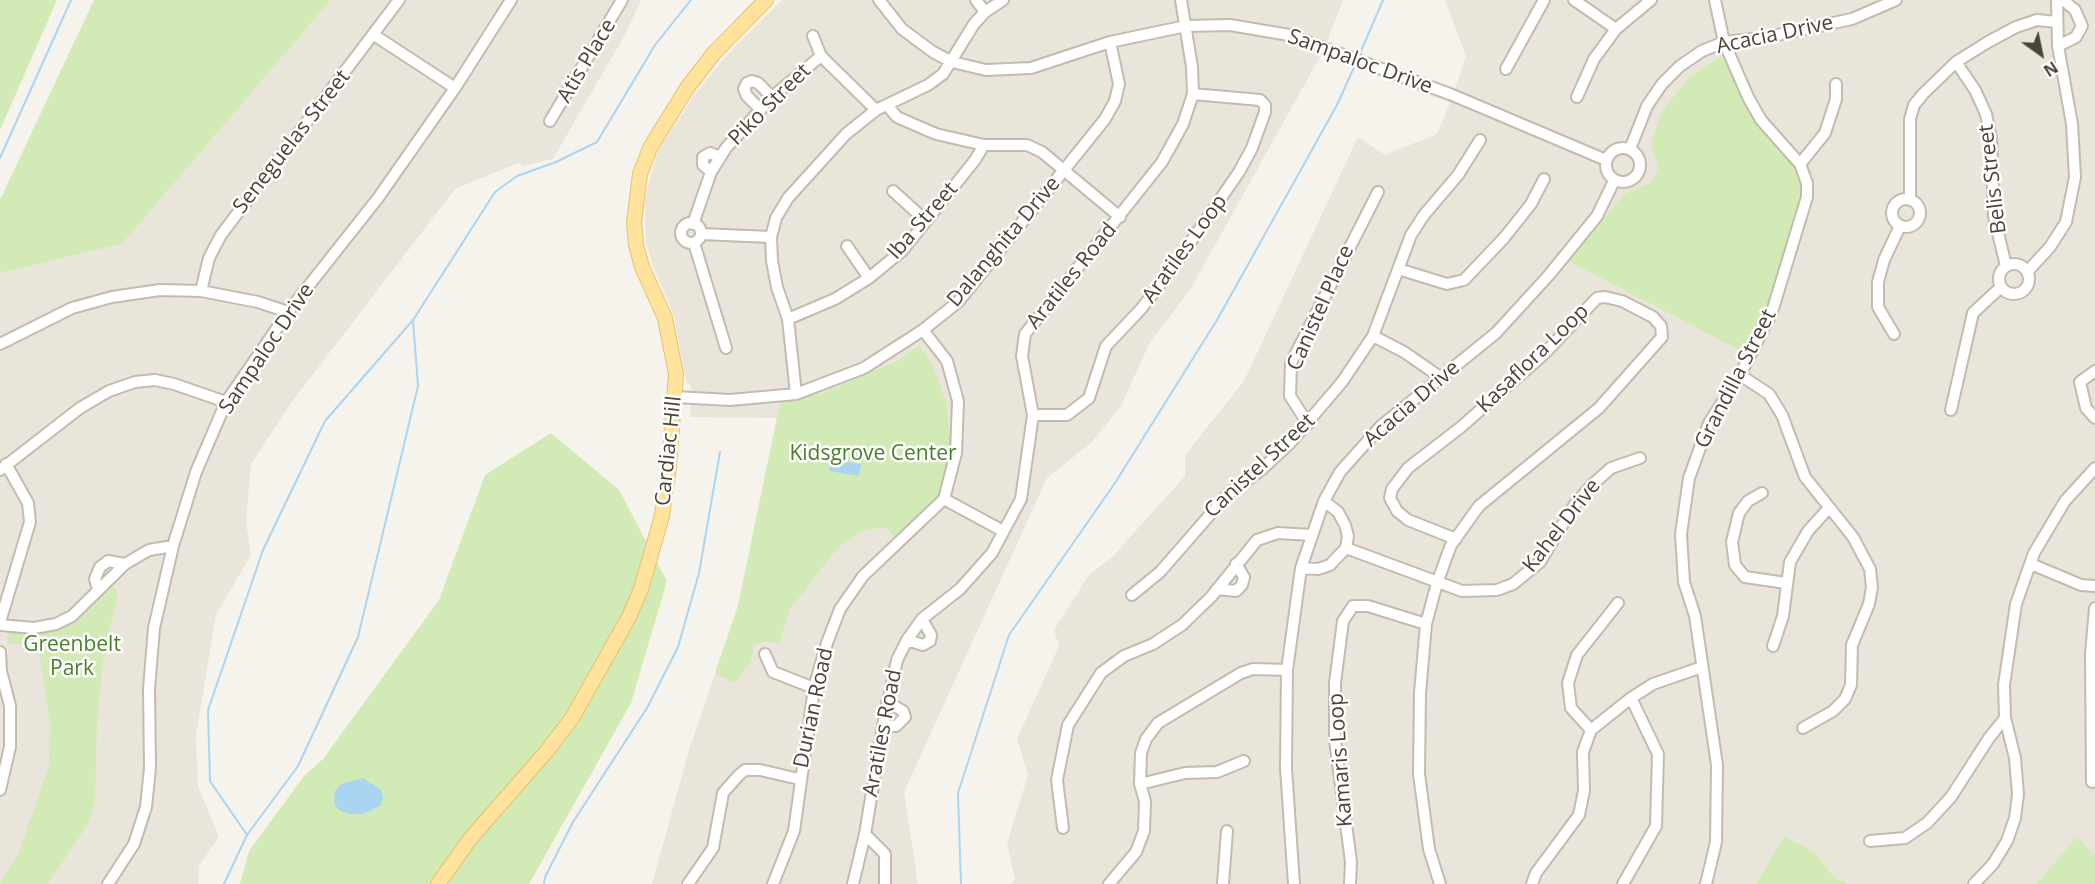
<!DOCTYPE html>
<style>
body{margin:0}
#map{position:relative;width:2095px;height:884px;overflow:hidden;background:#f6f3ec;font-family:"Open Sans",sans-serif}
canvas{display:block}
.north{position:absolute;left:2011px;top:24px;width:60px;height:60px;-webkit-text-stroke:4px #fff;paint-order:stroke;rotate:147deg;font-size:16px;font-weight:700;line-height:24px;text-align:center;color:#4b4439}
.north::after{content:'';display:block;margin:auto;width:21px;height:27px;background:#4b4439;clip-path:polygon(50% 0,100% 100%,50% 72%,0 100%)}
</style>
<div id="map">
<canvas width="2095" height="884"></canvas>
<div class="north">N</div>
</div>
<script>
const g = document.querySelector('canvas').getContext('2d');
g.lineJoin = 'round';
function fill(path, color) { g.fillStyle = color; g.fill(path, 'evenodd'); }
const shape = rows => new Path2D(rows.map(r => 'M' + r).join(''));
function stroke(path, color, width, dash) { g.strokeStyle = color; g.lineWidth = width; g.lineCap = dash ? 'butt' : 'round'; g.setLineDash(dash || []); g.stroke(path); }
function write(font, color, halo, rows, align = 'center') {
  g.font = font + ' "Open Sans",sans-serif'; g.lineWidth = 5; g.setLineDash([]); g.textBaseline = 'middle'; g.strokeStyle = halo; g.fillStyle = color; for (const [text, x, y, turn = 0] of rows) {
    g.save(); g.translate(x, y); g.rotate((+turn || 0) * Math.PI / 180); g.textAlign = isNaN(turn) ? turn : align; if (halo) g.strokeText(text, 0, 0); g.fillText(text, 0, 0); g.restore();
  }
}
const residential = shape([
 [331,0,641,0,626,33,553,159,523,166,518,163,455,189,291,403,251,464,246,521,251,555,216,615,196,736,198,786,219,837,199,866,198,884,0,884,0,273,122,244],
 [782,0,1343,0,1327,42,1455,89,1466,56,1445,0,2095,0,2095,855,2077,838,2036,884,1847,884,1835,878,1815,852,1784,836,1756,884,1011,884,1015,880,1007,843,1028,775,1017,739,1059,646,1054,630,1089,575,1114,555,1185,476,1185,455,1244,381,1358,137,1385,155,1437,134,1450,103,1321,55,1190,290,1149,344,1121,406,1091,443,1047,478,904,792,918,884,652,884,689,750,738,606,777,418,690,417,692,388,686,381,674,316,653,266,646,243,645,198,657,153,694,95,727,55]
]);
const green = shape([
 [0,0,57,0,0,130],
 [94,0,331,0,122,244,0,273,0,200],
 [1722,56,1758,124,1798,165,1805,198,1770,310,1747,354,1569,261,1624,194,1650,183,1659,167,1651,145,1661,113,1690,76],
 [919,346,933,366,946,403,952,451,939,496,896,539,887,528,867,529,840,545,790,609,779,644,767,641,754,645,751,662,734,683,715,673,738,606,780,403,824,392,858,378,897,361],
 [551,433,619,490,667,581,631,703,529,884,240,884,249,851,304,776,323,759,439,600,485,475],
 [111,583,118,593,103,659,97,721,95,800,88,824,48,884,0,884,19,852,49,766,50,722,38,644,8,644,7,635,13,629,33,632,57,630,74,621],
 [1784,836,1815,852,1835,878,1847,884,1756,884],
 [2077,837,2095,855,2095,884,2036,884]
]);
const water = shape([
 [831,459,861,464,859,476,829,471],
 [363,778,381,790,383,798,380,806,363,814,349,814,339,810,334,803,335,791,341,784]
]);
const stream = shape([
 [1358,58,1383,0],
 [0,158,71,0],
 [247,835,210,781,208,710,263,550,325,421,413,320,495,192,517,176,556,162,597,142,655,45,691,0],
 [224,884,247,835,298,766,358,637,418,386,413,320],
 [544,884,545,877,573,822,647,708,678,647,699,573,720,452],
 [961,884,958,793,1009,635,1115,483,1217,320,1337,105,1356,63]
]);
const minor = shape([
 [879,0,902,29,933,52,952,62,986,70,1031,68,1110,42,1186,26,1230,25,1289,35,1450,94,1606,160],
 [976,0,985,12],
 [1574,0,1616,29],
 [374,35,455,88],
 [813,36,821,56,876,110],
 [2058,46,2076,37,2082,26,2075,10,2063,0],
 [1956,62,1975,90,1986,114,1991,138,1994,216,2006,266],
 [1506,69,1544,0],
 [1577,97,1594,59,1616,29,1651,0],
 [887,105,897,117,936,134,984,145,1027,145,1042,152,1120,217],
 [760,109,747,96,744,89,747,83,752,81,758,83,772,97],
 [550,121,622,0],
 '1606 165a17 17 0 1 1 34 0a17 17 0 1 1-34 0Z',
 [1630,149,1647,106,1662,84,1680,66,1702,51,1724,42,1763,38,1852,19,1896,0],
 [1800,164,1825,133,1836,99,1836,84],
 [711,172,703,165,703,157,710,153,720,157],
 [893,191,926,221],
 '1892 213a14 14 0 1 1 28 0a14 14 0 1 1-28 0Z',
 [1910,200,1910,119,1914,105,1923,94,1956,62,1988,42,2016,27,2037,20,2057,22],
 '681 233a10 10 0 1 1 20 0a10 10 0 1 1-20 0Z',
 [693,224,711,172,726,148,772,97,821,56],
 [701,234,771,237],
 [694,243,726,348],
 [847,246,869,278],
 '1999 279a15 15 0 1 1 30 0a15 15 0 1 1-30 0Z',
 [1398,269,1447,284,1464,280,1504,238,1531,204,1544,179],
 [2027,272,2050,247,2066,222,2075,177,2072,124,2058,46,2057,0],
 [201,291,209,258,221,235,399,0],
 [788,319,835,299,869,278,903,250,975,160,984,145],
 [1894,334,1878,307,1878,282,1884,260,1900,226],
 [1373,336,1404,352,1440,377],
 [0,344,72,308,112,297,160,290,201,291,258,302,288,312],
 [2095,371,2080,382,2086,408,2095,418],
 [1740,375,1769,394,1782,415,1805,477,1853,537,1870,569,1872,587,1869,604,1852,645,1851,685,1845,699,1833,711,1803,728],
 [796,394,788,319,777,287,772,261,771,237,776,218,788,198,846,134,876,110,928,85,943,74,974,24,985,12,1003,0],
 [675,397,730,400,796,394,864,368,923,330,958,302,1105,119,1115,101,1119,84,1110,42],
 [1951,410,1973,313,2001,287],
 [1033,415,1067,415,1089,398,1106,346,1141,309,1172,269,1239,172,1252,148,1265,112,1265,105,1260,100,1193,94],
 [1308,424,1290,396,1291,363,1378,192],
 [0,470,80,408,109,391,135,382,155,380,174,384,226,402],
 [1762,493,1748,501,1739,513,1732,542,1735,565,1745,577,1786,583],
 [944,499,1003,531],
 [1346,548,1462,591,1497,590,1513,584,1540,562,1575,504,1592,485,1611,468,1640,458],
 [2031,564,2081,585,2095,586],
 [1301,568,1318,569,1330,565,1346,548,1348,536,1345,525,1338,512,1324,501],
 [98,589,95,579,100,567,108,561,125,564],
 [1217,589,1236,591,1242,585,1244,577,1236,564],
 [1132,595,1160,572,1228,494,1262,469,1290,443,1342,382,1373,336,1411,235,1424,215,1458,175,1480,140],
 [0,622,30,522,28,503,6,464],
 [0,625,34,628,56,624,72,616,125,564,149,550,173,546],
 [907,640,923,645,930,641,931,635,922,619],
 [1773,646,1783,616,1790,562,1808,531,1828,509],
 [0,652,1,671,10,706,10,747,0,790],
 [765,654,773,672,814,688],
 [883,726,896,726,905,717,903,711,887,702],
 [1591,730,1571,708,1568,683,1577,655,1618,603],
 [2092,782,2091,654,2095,608],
 [1140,784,1185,773,1217,772,1244,761],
 [1063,828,1057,780,1068,725,1101,673,1124,656,1153,644,1182,625,1211,597,1257,540,1278,533,1312,535],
 [865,834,885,854,885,884],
 [1870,841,1905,838,1927,823,1951,797,1989,738,2005,718],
 [108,884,134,844,146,807,150,768,149,689,154,628,173,546,196,472,226,402,288,312,378,198,455,88,511,0],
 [688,884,713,848,723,793,738,776,745,770,760,770,799,779],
 [773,884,794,831,814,688,827,643,840,609,863,576,944,499,956,453,958,401,947,361,923,330],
 [853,884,865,834,883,726,897,660,907,640,922,619,960,589,992,553,1021,499,1033,415,1022,356,1025,334,1162,162,1183,124,1193,94,1192,67,1181,0],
 [1109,884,1136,852,1144,831,1145,801,1140,784,1141,753,1146,739,1158,723,1241,673,1253,669,1287,670],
 [1223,884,1227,831],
 [1294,884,1286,768,1287,670,1301,568,1324,501,1340,472,1381,426,1496,333,1549,275,1597,216,1614,181],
 [1350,884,1351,862,1335,740,1335,683,1343,621,1353,606,1368,606,1426,624],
 [1440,884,1429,849,1419,774,1420,693,1426,624,1437,583,1451,545,1479,506,1599,408,1662,337,1661,326,1653,317,1622,301,1605,297,1597,298,1544,354,1461,427,1408,468,1392,489,1390,498,1397,511,1408,520,1456,539],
 [1532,884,1536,873,1579,815,1584,791,1583,752,1591,730,1631,698,1653,684,1702,667],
 [1623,884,1656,826,1658,754,1631,698],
 [1706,884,1716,842,1717,765,1695,616,1684,582,1681,534,1689,478,1709,423,1740,375,1772,312,1807,197,1807,183,1800,164,1761,120,1748,97,1724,42,1715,0],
 [1974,884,1993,864,2007,841,2015,818,2018,794,2015,758,2005,718,2004,685,2016,604,2034,553,2065,501,2095,468]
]);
const major = shape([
 [438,884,470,839,546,752,572,718,629,617,641,589,662,516,669,466,676,374,665,318,642,267,636,245,634,222,640,174,650,148,687,88,714,53,766,0]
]);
const streetNames = [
 ["Acacia Drive",1775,35,-12],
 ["Atis Place",587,61,-59],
 ["Sampaloc Drive",1360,62,20],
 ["Piko Street",770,105,-45],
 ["Seneguelas Street",292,142,-52],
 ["Belis Street",1993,179,-97],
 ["Iba Street",923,221,-49],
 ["Dalanghita Drive",1004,242,-50],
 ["Aratiles Loop",1185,249,-54],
 ["Aratiles Road",1072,276,-51],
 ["Canistel Place",1321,308,-66],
 ["Sampaloc Drive",267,349,-56],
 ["Kasaflora Loop",1533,359,-44],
 ["Grandilla Street",1736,379,-63],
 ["Acacia Drive",1412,404,-41],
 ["Cardiac Hill",669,451,-84],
 ["Canistel Street",1260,466,-43],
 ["Kahel Drive",1562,526,-52],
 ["Durian Road",814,708,-78],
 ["Aratiles Road",883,733,-79],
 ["Kamaris Loop",1341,760,-94]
];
const parkNames = [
 ["Kidsgrove Center",873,454],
 ["Greenbelt",72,645],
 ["Park",72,669]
];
fill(residential, '#eae5da');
fill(green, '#d2eab5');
fill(water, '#a9d4f2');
stroke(stream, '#a9d4f2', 2);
stroke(minor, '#c2bbae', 14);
stroke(major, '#e6c16a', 16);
stroke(minor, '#fff', 10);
stroke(major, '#ffe39c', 14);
write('21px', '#4b4439', '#fff', streetNames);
write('21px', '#4a7f2a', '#fff', parkNames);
</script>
